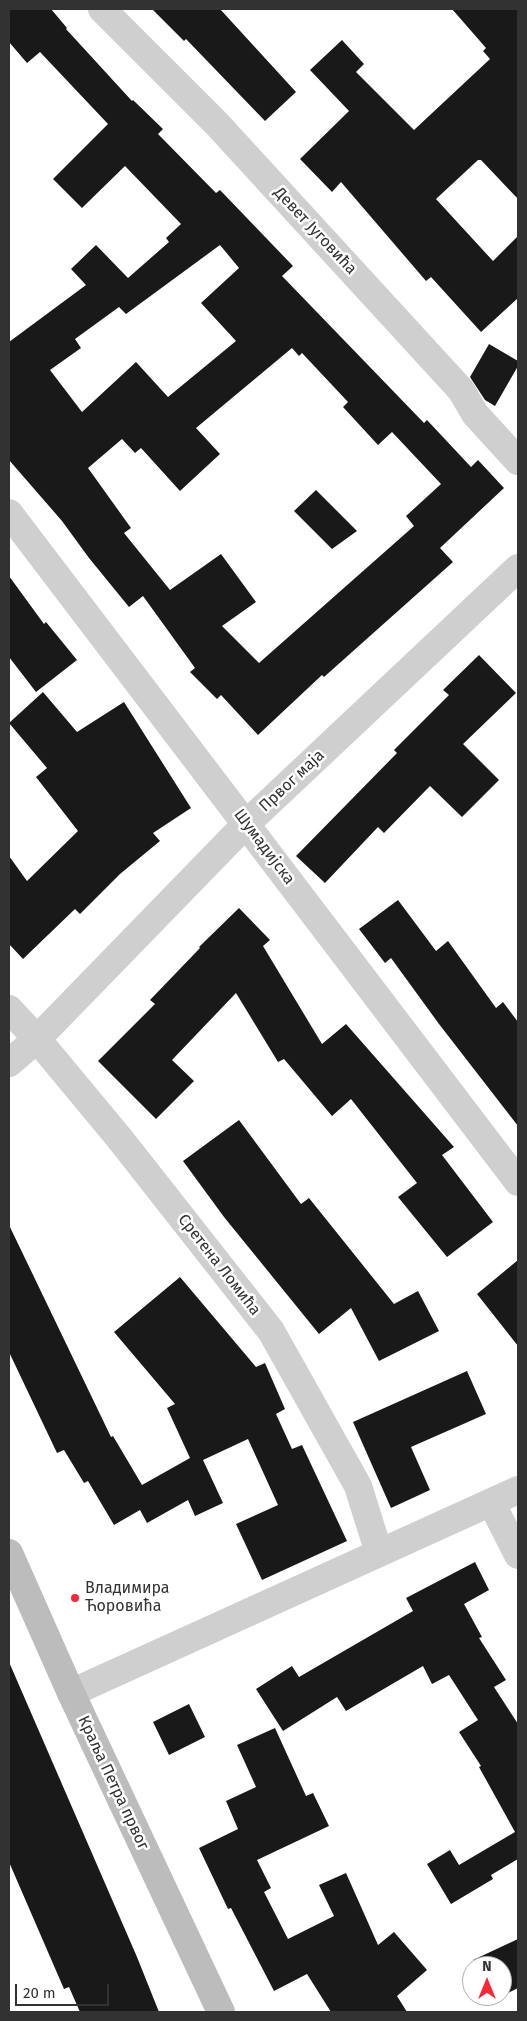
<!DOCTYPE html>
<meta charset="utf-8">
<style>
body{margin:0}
#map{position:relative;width:527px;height:2021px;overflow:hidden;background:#fff;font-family:"Fira Sans",sans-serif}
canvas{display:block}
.frame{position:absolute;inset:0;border:10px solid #323232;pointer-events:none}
.north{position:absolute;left:462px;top:1956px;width:50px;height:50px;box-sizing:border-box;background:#fff;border:1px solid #adadad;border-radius:50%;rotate:0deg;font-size:14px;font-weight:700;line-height:20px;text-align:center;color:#323232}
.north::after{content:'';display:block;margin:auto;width:18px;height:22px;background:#f72737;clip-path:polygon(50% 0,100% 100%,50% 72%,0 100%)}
.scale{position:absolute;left:15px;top:1984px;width:94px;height:22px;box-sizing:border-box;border:2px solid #323232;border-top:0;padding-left:6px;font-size:15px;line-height:18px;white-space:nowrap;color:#323232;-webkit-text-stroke:4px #fff;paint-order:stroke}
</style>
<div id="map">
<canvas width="527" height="2021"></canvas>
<div class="frame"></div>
<div class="north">N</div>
<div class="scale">20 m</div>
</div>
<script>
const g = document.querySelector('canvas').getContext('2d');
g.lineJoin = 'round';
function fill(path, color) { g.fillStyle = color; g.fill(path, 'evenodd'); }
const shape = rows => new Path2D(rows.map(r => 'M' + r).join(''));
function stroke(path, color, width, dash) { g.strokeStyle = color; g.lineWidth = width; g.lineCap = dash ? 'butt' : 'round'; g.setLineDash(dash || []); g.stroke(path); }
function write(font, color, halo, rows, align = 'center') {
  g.font = font + ' "Fira Sans",sans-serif'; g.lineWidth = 5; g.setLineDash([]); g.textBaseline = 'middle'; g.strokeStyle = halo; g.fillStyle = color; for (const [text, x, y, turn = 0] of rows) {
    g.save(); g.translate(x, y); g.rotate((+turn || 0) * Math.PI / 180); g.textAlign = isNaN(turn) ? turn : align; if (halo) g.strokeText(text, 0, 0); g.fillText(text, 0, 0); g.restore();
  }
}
const building = shape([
 [9,9,51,9,67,28,66,29,132,101,133,100,163,129,158,134,216,193,220,190,293,266,282,276,424,423,427,420,471,467,478,460,504,488,440,548,453,562,324,677,322,675,258,735,221,695,217,699,190,672,195,668,143,596,129,607,89,558,62,521,9,460,9,342,86,285,71,269,96,245,128,278,169,242,166,238,181,224,125,166,82,208,53,179,108,124,40,52,27,63,9,42],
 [220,245,239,268,201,303,236,341,168,397,136,362,82,412,50,370,81,348,75,339,119,307,126,314],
 [292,348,299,356,302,353,348,402,343,407,378,445,392,432,441,484,406,516,414,526,259,663,222,626,256,602,221,554,170,590,124,533,131,528,88,468,122,439,135,453,141,448,180,491,220,454,196,428],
 [152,9,220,9,296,92,265,121,186,39,184,41],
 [452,9,518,9,518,199,481,160,478,160,436,199,493,261,518,236,518,298,481,332,431,277,426,281,341,182,332,192,300,159,349,111,310,70,342,40,364,64,356,72,414,130,490,59,483,51,486,48],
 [489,344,518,361,518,366,495,406,485,400,470,377],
 [316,490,357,531,332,549,294,511],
 [9,576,44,624,46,622,77,660,36,692,9,657],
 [479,655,516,693,463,744,499,780,462,817,430,786,384,833,378,827,325,883,296,856,397,753,394,750,449,695,443,690],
 [43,692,77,732,124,702,191,808,153,833,160,841,120,874,80,914,75,909,23,959,9,944,9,856,27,881,78,831,36,777,47,768,9,723],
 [398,900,436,951,448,941,496,1008,503,1002,518,1022,518,1126,439,1024,391,958,385,963,359,929],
 [239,908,270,940,263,946,322,1044,346,1024,454,1147,442,1155,493,1222,447,1257,398,1197,417,1183,351,1099,332,1116,284,1059,278,1062,236,993,172,1060,194,1081,156,1119,98,1061,155,1004,150,1000,200,948,199,947],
 [239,1120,301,1204,309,1198,394,1304,418,1291,439,1331,379,1361,351,1308,319,1334,224,1217,183,1161],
 [9,1225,111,1437,113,1436,142,1485,190,1458,167,1408,175,1404,114,1332,180,1277,256,1367,265,1363,285,1409,276,1414,292,1449,302,1445,347,1541,262,1580,236,1524,278,1505,248,1439,203,1460,223,1503,195,1516,188,1500,147,1523,140,1510,114,1525,88,1481,84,1483,64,1450,57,1453,9,1352],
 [518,1260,518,1346,477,1294],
 [467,1371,486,1414,411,1447,430,1490,391,1508,353,1422],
 [475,1562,489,1590,464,1604,482,1637,479,1638,506,1680,494,1687,518,1724,518,1859,491,1875,493,1879,451,1904,427,1864,450,1850,459,1865,515,1832,479,1767,481,1766,459,1732,478,1720,449,1675,432,1684,423,1666,346,1711,337,1697,283,1731,256,1689,292,1666,299,1677,413,1611,406,1598],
 [9,1662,137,1957,159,2012,80,2012,69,1987,64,1989,9,1862],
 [189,1704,205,1737,169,1755,153,1722],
 [275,1728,306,1796,313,1793,329,1826,257,1860,271,1888,264,1892,288,1939,334,1916,319,1885,346,1873,378,1945,394,1932,427,1970,397,1996,407,2012,331,2012,307,1974,274,1991,231,1908,228,1909,199,1848,238,1829,226,1801,256,1787,237,1745],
 [518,1939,518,1988,502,1996,502,1966,476,1966,473,1960]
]);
const minor = shape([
 [102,9,217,124,461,390,475,414,518,461],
 [9,513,518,1182],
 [9,1009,37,1039,120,1139,271,1331,358,1486,379,1553],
 [9,1063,37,1039,246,824,518,568],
 [491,1502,518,1555],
 [71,1693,518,1490]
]);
const secondary = shape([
 [9,1553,71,1693,221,2012]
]);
const markers = [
 [75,1598,5,"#f72737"]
];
const streetNames = [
 ["Девет Југовића",315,231,47],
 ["Првог маја",292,781,-43],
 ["Шумадијска",264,847,53],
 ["Сретена Ломића",219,1265,52],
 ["Краља Петра првог",113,1783,65]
];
const poiNames = [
 ["Владимира",85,1589],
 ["Ћоровића",85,1607]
];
fill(building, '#191919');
stroke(minor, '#cfcfcf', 28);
stroke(secondary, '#bcbcbc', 28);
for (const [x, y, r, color] of markers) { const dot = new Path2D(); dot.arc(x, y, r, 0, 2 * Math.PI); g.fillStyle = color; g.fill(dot); stroke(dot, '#fff', 2); }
write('16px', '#323232', '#fff', streetNames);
write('16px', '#323232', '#fff', poiNames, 'left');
</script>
